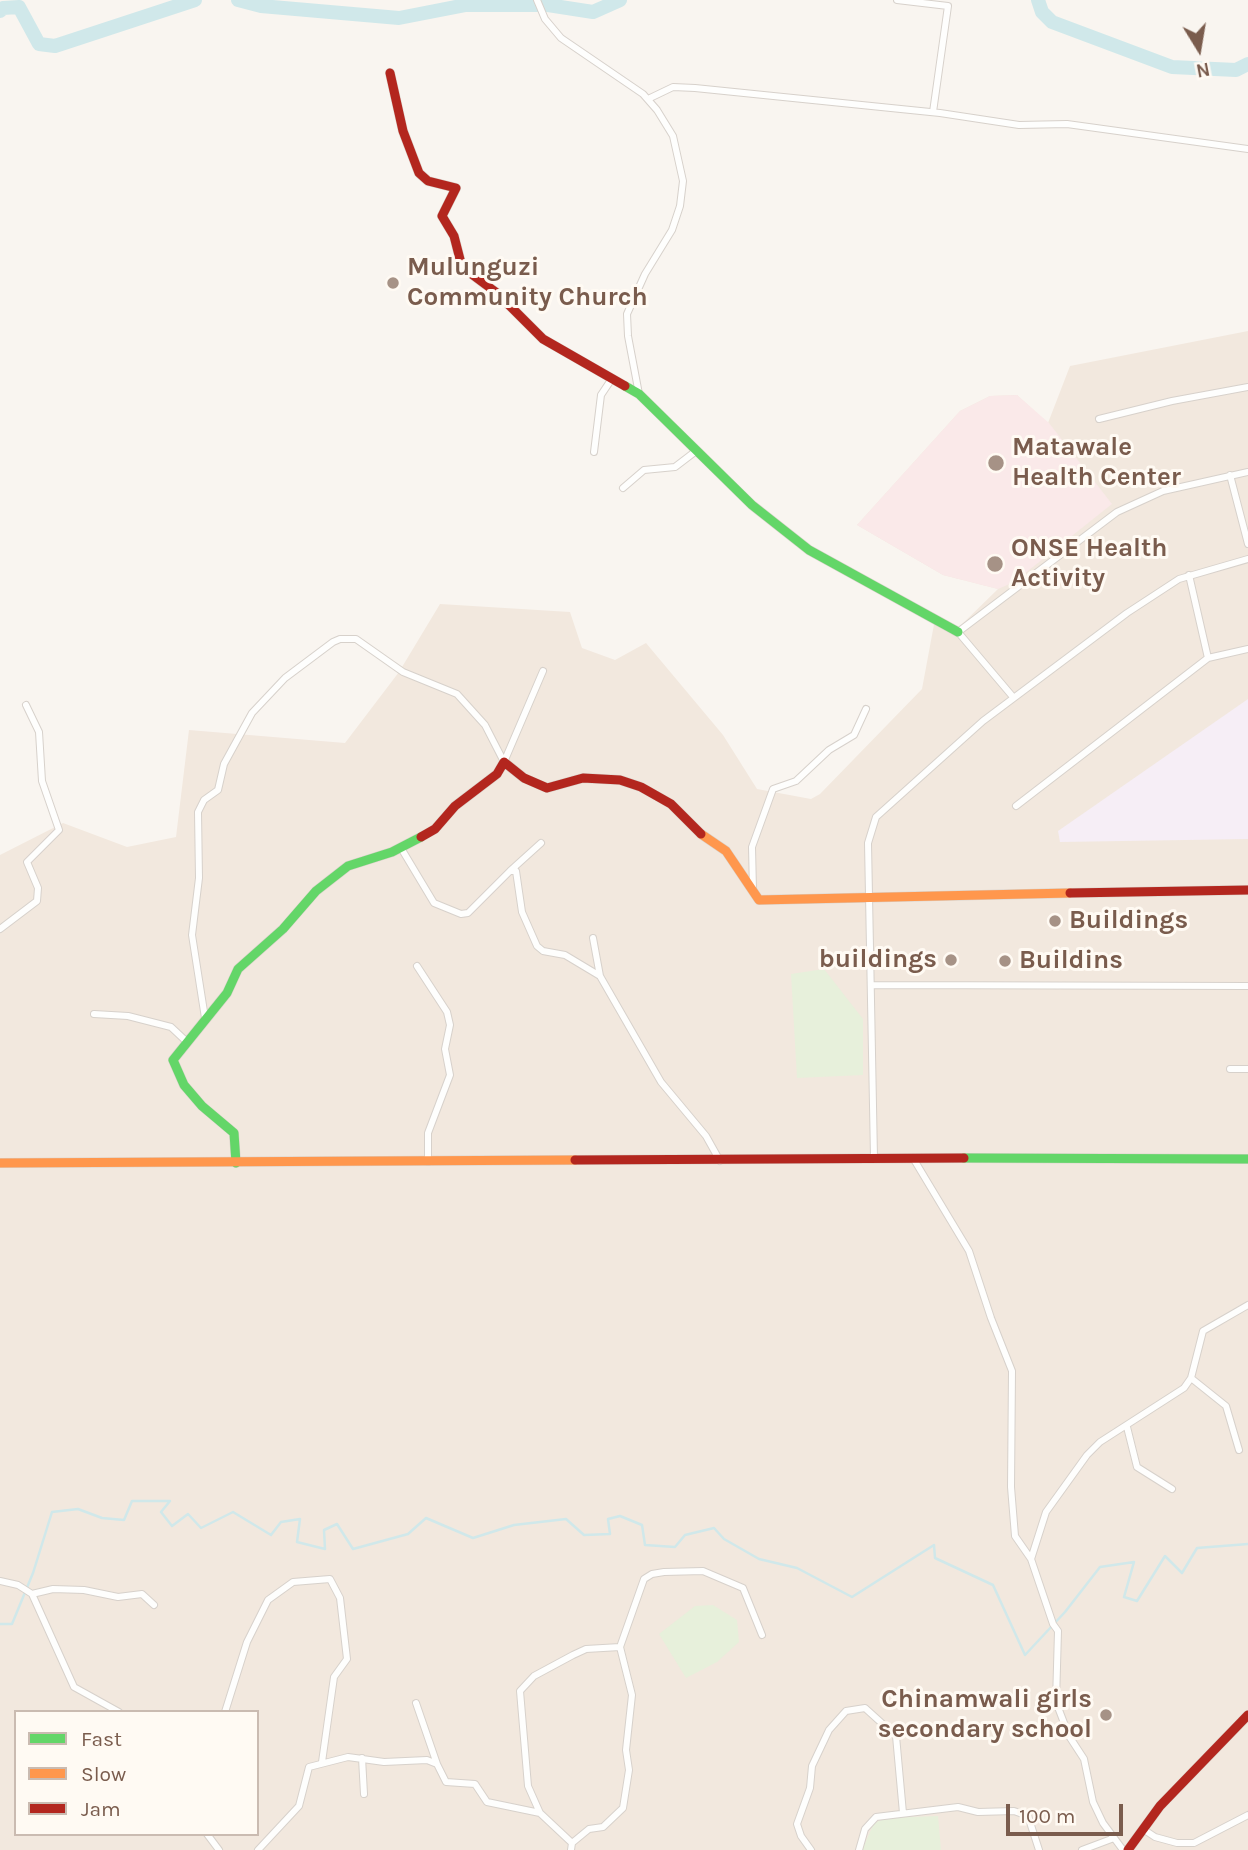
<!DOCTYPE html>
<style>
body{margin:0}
#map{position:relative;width:1248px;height:1850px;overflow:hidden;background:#f9f5f0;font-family:Karla,sans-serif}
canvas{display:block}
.legend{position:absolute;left:14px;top:1710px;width:245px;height:126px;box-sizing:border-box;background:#fffaf3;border:2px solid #cabbb1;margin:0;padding:9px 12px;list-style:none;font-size:21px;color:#7a5c4d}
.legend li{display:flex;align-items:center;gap:14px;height:35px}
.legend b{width:35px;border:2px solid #cabbb1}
.north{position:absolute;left:1164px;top:14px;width:70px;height:70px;-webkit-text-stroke:5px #fffaf3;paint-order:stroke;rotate:169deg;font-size:19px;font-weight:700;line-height:28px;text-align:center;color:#7a5c4d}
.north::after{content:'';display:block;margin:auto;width:24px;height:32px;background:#7a5c4d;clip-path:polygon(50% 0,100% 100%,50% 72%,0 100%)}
.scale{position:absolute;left:1006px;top:1804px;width:117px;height:32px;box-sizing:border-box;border:4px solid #7a5c4d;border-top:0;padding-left:9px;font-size:21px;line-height:24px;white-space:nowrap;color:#7a5c4d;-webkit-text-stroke:5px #fffaf3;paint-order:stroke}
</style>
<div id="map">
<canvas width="1248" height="1850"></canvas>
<ul class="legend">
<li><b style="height:9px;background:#63d668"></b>Fast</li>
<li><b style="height:9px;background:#ff974d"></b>Slow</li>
<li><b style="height:9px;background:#b3261e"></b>Jam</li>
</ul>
<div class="north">N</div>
<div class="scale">100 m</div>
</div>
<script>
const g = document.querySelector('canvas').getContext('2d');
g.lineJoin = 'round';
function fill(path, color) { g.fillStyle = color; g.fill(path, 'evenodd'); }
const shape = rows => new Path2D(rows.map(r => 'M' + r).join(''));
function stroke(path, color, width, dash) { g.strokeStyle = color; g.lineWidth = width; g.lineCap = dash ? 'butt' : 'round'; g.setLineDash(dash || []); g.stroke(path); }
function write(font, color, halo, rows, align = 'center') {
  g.font = font + ' Karla,sans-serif'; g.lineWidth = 6; g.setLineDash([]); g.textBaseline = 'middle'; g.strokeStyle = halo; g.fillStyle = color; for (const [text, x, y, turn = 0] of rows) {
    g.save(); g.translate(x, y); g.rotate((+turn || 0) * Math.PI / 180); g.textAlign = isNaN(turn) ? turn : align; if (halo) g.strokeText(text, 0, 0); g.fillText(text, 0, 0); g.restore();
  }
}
const residential = shape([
 [1248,331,1248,1850,0,1850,0,855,63,823,127,847,176,837,189,730,345,743,399,672,440,604,570,612,582,648,615,660,646,643,723,735,757,789,811,799,820,794,922,689,935,619,957,629,998,589,943,575,857,525,960,411,990,396,1017,395,1048,423,1070,366],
 [16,1712,257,1712,257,1834,16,1834]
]);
const education = shape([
 [1248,699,1248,839,1060,842,1058,831]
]);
const medical = shape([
 [1017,395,1049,423,1112,504,1014,582,998,589,943,575,857,525,960,411,990,396]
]);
const green = shape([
 [824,969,863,1019,863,1075,797,1078,791,974],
 [713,1605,737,1620,739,1642,717,1662,686,1678,659,1634,695,1606],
 [938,1816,941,1850,862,1850,874,1823,886,1818]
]);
const stream = shape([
 [0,1624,12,1624,33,1573,52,1512,78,1509,102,1518,124,1520,132,1501,170,1501,161,1512,172,1526,188,1514,201,1528,233,1512,271,1535,281,1522,300,1519,297,1542,325,1549,324,1530,337,1524,353,1549,408,1534,426,1518,473,1538,514,1525,566,1519,584,1535,610,1534,608,1519,620,1516,642,1525,645,1545,675,1547,685,1535,714,1528,724,1539,759,1559,797,1568,852,1597,934,1545,935,1558,993,1585,1025,1655,1065,1612,1100,1567,1134,1562,1124,1597,1137,1601,1165,1556,1182,1573,1197,1548,1248,1544]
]);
const river = shape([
 [238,0,261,6,399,18,466,5,548,5,593,12,620,0],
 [1038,0,1042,12,1052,22,1172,67,1236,70,1248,64],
 [0,11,3,8,19,7,39,44,55,46,195,0]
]);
const street = shape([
 [537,0,545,19,561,38,643,94,657,110,673,136,683,181,680,206,672,230,645,274,627,314,628,336,639,394],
 [897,0,948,6,933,112],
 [648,99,673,87,695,88,940,113,1019,125,1067,124,1248,149],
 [1099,419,1172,401,1248,387],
 [594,452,601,395,611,380],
 [1230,475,1248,544],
 [623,488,644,470,675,467,696,451],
 [1189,575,1208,658],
 [1013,697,958,632,1117,512,1163,491,1248,472],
 [504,762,543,671],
 [1016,806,1208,658,1248,649],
 [401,848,434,903,461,914,468,913,510,871,516,871,522,912,537,946,543,951,565,955,600,976],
 [510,871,541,843],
 [753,890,752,847,773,789,796,781,829,750,854,735,866,709],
 [0,929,37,901,38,888,27,862,59,830,42,781,39,732,26,705],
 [593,938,600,976,661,1082,706,1136,720,1161],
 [417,966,447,1012,450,1025,445,1049,450,1075,428,1133,428,1162],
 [873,985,1248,986],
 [94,1014,128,1016,171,1027,187,1042],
 [205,1018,192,935,199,878,198,812,204,800,218,790,224,764,252,713,285,678,333,642,340,639,356,639,403,672,457,694,485,725,504,762],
 [1230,1069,1248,1069],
 [874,1158,868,843,876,817,983,721,1127,613,1179,579,1248,559],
 [913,1158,969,1251,991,1318,1012,1371,1011,1487,1015,1536,1031,1559],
 [1191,1378,1226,1406,1239,1450],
 [1127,1427,1137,1467,1172,1489],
 [0,1581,18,1585,32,1594,74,1687,119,1712],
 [32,1594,53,1589,84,1590,118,1597,142,1594,154,1605],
 [416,1703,437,1764],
 [225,1712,247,1642,268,1600,293,1582,330,1579,340,1598,347,1659,334,1677,322,1762],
 [362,1758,364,1794],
 [1143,1829,1155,1837,1177,1843,1194,1843,1248,1815],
 [207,1834,219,1850],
 [572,1843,589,1829,603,1827,623,1808,629,1770,626,1750,632,1695,620,1647,644,1579,652,1574,664,1572,703,1571,743,1588,762,1635],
 [258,1850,299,1806,309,1767,348,1757,384,1762,427,1760,437,1764,446,1782,475,1784,487,1802,540,1813],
 [571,1850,572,1843,540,1813,528,1786,520,1691,534,1676,573,1655,586,1649,620,1647],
 [811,1850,801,1836,797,1824,810,1788,812,1766,829,1730,846,1711,865,1708,896,1736,903,1813],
 [859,1850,865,1829,876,1817,958,1807,978,1812,1014,1811,1028,1816,1039,1850],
 [1082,1850,1114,1838],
 [1123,1850,1103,1823,1093,1802,1084,1759,1069,1736,1056,1702,1058,1631,1053,1624,1031,1559,1046,1512,1087,1455,1100,1442,1184,1388,1191,1378,1203,1331,1248,1305]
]);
const fast = shape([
 [625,386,639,394,752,505,809,550,958,632],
 [964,1158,1248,1159],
 [236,1163,234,1133,202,1106,184,1085,173,1060,227,993,238,969,283,929,316,891,348,866,392,852,421,837]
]);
const slow = shape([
 [701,834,726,851,759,900,1070,893],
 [0,1163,575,1160]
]);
const jam = shape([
 [390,73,403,131,419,173,428,181,456,188,442,216,454,236,462,267,497,293,543,339,625,386],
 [421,837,435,829,455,806,497,774,504,762,524,778,547,788,583,778,620,780,641,787,671,804,701,834],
 [1070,893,1248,890],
 [575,1160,964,1158],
 [1128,1850,1160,1806,1248,1715]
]);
const markers = [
 [393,283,7,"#a69286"],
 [996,463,9,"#a69286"],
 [995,564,9,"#a69286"],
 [1055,921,7,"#a69286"],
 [951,960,7,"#a69286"],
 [1005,961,7,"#a69286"],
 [1106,1715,7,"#a69286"]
];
const poiNames = [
 ["Mulunguzi",407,268],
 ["Community Church",407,298],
 ["Matawale",1012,448],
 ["Health Center",1012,478],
 ["ONSE Health",1011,549],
 ["Activity",1011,579],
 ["Buildings",1069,921],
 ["buildings",937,960,"right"],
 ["Buildins",1019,961],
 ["Chinamwali girls",1092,1700,"right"],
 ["secondary school",1092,1730,"right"]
];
fill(residential, '#f2e8de');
fill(education, '#f6eef6');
fill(medical, '#fae9e9');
fill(green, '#e7f0db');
stroke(stream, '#d0e8ea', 2.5);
stroke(river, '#d0e8ea', 14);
stroke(street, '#d7d1cb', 8);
stroke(fast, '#d9d2cb', 10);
stroke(slow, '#d9d2cb', 10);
stroke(jam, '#d9d2cb', 10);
stroke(street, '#fefefd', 6);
stroke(fast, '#63d668', 9);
stroke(slow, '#ff974d', 9);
stroke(jam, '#b3261e', 9);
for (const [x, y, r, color] of markers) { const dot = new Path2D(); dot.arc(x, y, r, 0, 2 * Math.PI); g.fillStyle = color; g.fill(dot); stroke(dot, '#fffaf3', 2.5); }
write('bold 26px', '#7a5c4d', '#fffaf3', poiNames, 'left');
</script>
